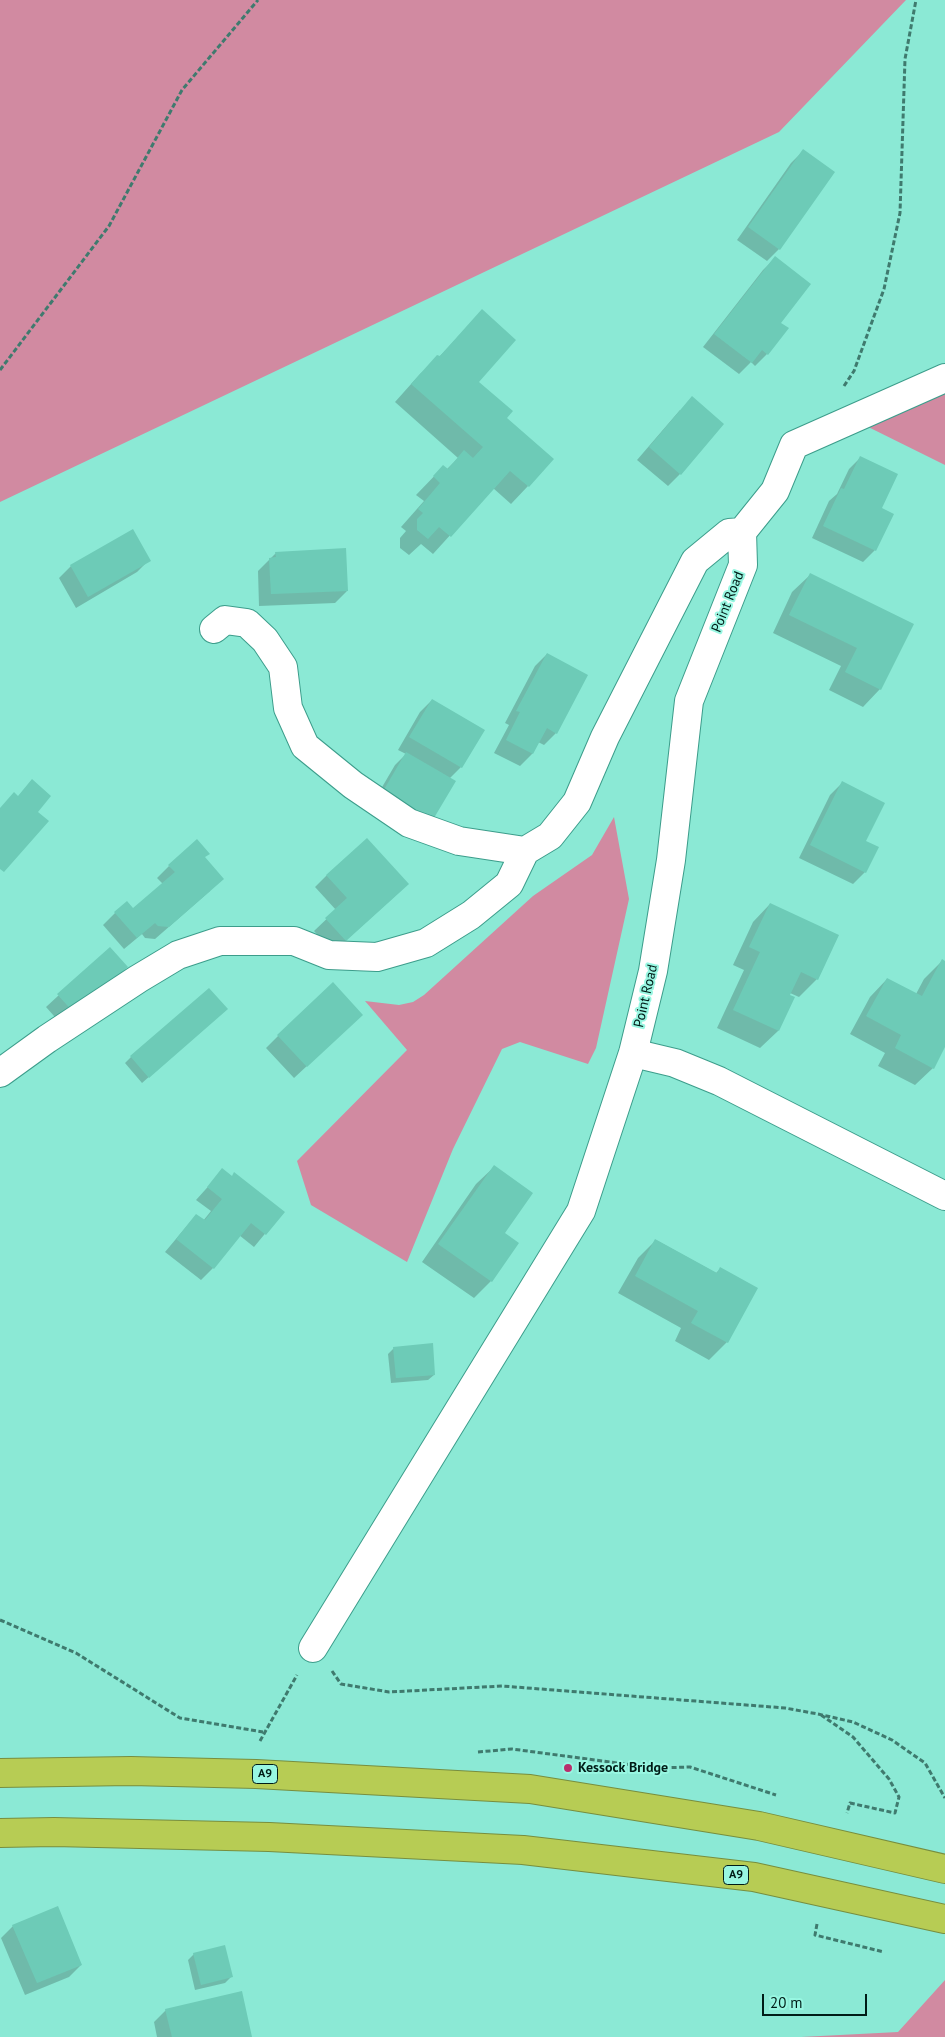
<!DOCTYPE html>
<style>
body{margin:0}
#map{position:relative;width:945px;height:2037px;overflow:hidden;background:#8be9d5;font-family:"PT Sans",sans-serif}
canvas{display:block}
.scale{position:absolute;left:762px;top:1994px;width:105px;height:22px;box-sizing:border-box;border:2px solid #001c17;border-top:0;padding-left:6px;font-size:15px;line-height:18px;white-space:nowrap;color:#001c17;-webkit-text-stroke:4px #98f7e2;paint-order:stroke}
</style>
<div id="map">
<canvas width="945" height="2037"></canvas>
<div class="scale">20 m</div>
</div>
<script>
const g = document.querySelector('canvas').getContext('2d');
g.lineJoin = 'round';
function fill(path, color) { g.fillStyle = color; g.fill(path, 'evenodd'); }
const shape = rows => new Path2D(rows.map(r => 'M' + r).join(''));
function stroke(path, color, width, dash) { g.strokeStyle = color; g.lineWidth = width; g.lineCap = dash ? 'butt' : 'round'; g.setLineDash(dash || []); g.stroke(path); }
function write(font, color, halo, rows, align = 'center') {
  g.font = font + ' "PT Sans",sans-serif'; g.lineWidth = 4; g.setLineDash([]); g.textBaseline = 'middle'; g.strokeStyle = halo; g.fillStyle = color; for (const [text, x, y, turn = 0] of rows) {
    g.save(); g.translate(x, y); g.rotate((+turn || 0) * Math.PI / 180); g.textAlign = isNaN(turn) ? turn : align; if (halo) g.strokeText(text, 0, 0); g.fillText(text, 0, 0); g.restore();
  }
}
const forest = shape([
 [0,0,906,0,779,132,0,502],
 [945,387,945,465,844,415,923,404,925,396],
 [614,817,629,899,596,1048,588,1064,520,1042,502,1049,453,1149,407,1262,311,1205,297,1161,407,1050,365,1001,399,1005,413,1002,424,995,533,896,592,855],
 [945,1980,945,2037,801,2037,898,2032]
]);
const shadow = shape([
 [803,151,833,172,779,249,767,261,737,240,791,163],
 [775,258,780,323,767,354,755,366,751,362,739,374,703,347,763,270],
 [482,311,477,382,505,418,528,486,511,504,493,488,433,554,421,544,409,555,400,548,400,538,406,531,401,527,424,501,416,495,443,467,446,470,458,458,395,402,420,374,439,357],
 [680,410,680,474,668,486,637,460],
 [861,457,875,550,863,562,812,538,829,501,837,494,849,469],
 [276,553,347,591,335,603,259,606,258,571],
 [149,560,137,572,76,608,59,578,71,566],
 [810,575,912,624,880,689,863,707,829,690,841,666,773,633,792,592],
 [547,654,556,733,544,745,538,742,532,754,520,766,494,753,509,725,505,723,535,666],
 [432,700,461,767,449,779,371,806,395,765,406,754,398,750,420,712],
 [842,783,864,841,877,848,865,872,853,884,799,858,830,795],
 [169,866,210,891,155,939,145,938,142,934,124,949,103,925,115,913,133,910,163,884,157,878],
 [327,875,395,896,333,952,314,931,336,910,315,887],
 [770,904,817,979,799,997,790,993,789,996,793,998,778,1031,760,1048,717,1028,744,970,733,965,753,922],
 [110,948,62,1025,46,1007],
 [942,961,945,963,945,1044,933,1068,915,1085,878,1066,885,1053,850,1034,870,997,887,979,916,994,924,979],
 [226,1009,142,1083,125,1063,131,1057],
 [350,1026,294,1078,266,1048,278,1036],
 [494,1167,504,1233,491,1281,474,1298,422,1262,476,1184],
 [223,1170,283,1212,254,1247,239,1235,213,1268,201,1280,165,1252,196,1215,203,1221,211,1211,196,1200],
 [656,1240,716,1273,720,1269,756,1289,727,1342,709,1360,675,1341,681,1328,618,1293,638,1258],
 [394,1348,434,1375,428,1380,391,1383,388,1354],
 [13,1926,81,1965,69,1977,25,1995,1,1938],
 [194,1954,231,1977,225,1983,195,1990,188,1960],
 [166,2010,251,2037,157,2037,154,2022]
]);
const building = shape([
 [803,149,835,172,780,250,748,227],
 [775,256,811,284,781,323,789,328,768,355,762,350,752,363,714,334],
 [482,309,516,340,479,382,513,411,507,418,554,459,529,487,510,471,451,537,439,527,428,539,417,530,417,519,423,513,418,509,440,483,433,476,443,465,448,469,464,450,473,458,483,447,411,384,437,355,440,356],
 [692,396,724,424,681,475,649,447],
 [860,456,898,474,882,508,894,514,876,551,823,526,841,488,844,489],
 [133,529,151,561,88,597,70,565],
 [346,548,348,591,271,594,269,558,276,557,275,552],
 [810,573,914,624,881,690,845,672,857,648,789,615],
 [547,653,588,675,557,734,547,728,533,754,506,740,520,712,516,711],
 [432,699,485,730,462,768,409,737],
 [406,752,456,781,431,823,382,793],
 [32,779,51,796,38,812,49,821,4,872,0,869,0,808,14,792,18,796],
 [842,781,885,803,866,841,879,847,866,873,810,845],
 [367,838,409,884,346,941,325,918,347,898,326,875],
 [197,839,210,854,205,857,224,879,169,927,158,926,155,923,137,938,114,912,127,901,133,908,175,872,168,865],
 [770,903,839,935,818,980,801,972,790,995,795,997,779,1031,733,1010,760,952,749,947],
 [110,947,128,967,75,1014,57,994],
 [942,959,945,961,945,1047,934,1069,895,1048,901,1035,866,1016,887,978,922,996],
 [333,982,363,1015,307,1067,277,1035],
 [209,988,228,1009,149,1078,130,1056],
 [494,1165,533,1193,505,1233,519,1243,492,1282,438,1244],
 [222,1168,232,1176,234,1172,285,1212,266,1235,251,1223,214,1269,176,1239,196,1214,205,1220,222,1199,207,1187],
 [655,1239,717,1273,720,1267,758,1288,728,1343,691,1323,698,1311,635,1276],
 [433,1343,435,1375,396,1378,393,1347],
 [58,1906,82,1965,37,1983,12,1925],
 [225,1945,233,1977,201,1985,193,1953],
 [242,1991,252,2037,172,2037,165,2009]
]);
const path = shape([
 [0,370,109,226,182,90,258,0],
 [844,386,854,371,884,289,900,213,905,59,916,0],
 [0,1620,76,1653,180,1718,263,1732],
 [332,1671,341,1684,389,1692,502,1686,785,1708,818,1714,853,1722,892,1740,925,1763,945,1798],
 [821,1715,853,1737,889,1779,899,1797,895,1813,850,1803,847,1813],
 [260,1741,297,1675],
 [478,1752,512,1749,655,1768,690,1767,776,1795],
 [817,1924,815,1935,884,1952]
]);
const minor = shape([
 [742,532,775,491,794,445,945,378],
 [214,629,225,620,247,623,265,640,283,667,288,708,305,746,353,785,409,823,459,841,525,851,550,836,577,802,605,737,695,561,729,533,742,532,743,565,689,701,671,860,653,971,633,1053,581,1211,313,1648],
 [633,1053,675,1063,719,1081,945,1196],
 [0,1073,47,1039,138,979,178,955,220,941,294,941,329,955,377,957,426,943,471,915,509,884,525,851]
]);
const highway = shape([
 [0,1773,131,1771,256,1774,530,1789,759,1826,945,1869],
 [0,1833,54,1832,269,1837,523,1850,754,1877,945,1919]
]);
const markers = [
 [568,1768,5,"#b82e6c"]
];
const shields = [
 [265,1774,25],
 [736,1875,25]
];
const shieldNames = [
 ["A9",265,1774],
 ["A9",736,1875]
];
const streetNames = [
 ["Point Road",728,602,-68],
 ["Point Road",646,996,-77]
];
const poiNames = [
 ["Kessock Bridge",578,1768]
];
fill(forest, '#d18aa1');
fill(shadow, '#0003');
fill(building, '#6dcbb7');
stroke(minor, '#3c9d8b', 30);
stroke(highway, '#778e3f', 30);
stroke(path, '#3f7a6e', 3, [5, 2.5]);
stroke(minor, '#fff', 28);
stroke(highway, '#b7cc54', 28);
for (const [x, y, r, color] of markers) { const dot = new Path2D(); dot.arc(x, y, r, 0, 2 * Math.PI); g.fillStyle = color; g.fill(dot); stroke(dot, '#98f7e2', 2); }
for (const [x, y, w] of shields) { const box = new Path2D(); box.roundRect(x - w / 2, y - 9.5, w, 19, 4); g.fillStyle = '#98f7e2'; g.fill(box); stroke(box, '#001c17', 1); }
write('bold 12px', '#001c17', null, shieldNames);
write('14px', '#001c17', '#98f7e2', streetNames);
write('bold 14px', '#001c17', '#98f7e2', poiNames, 'left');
</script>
